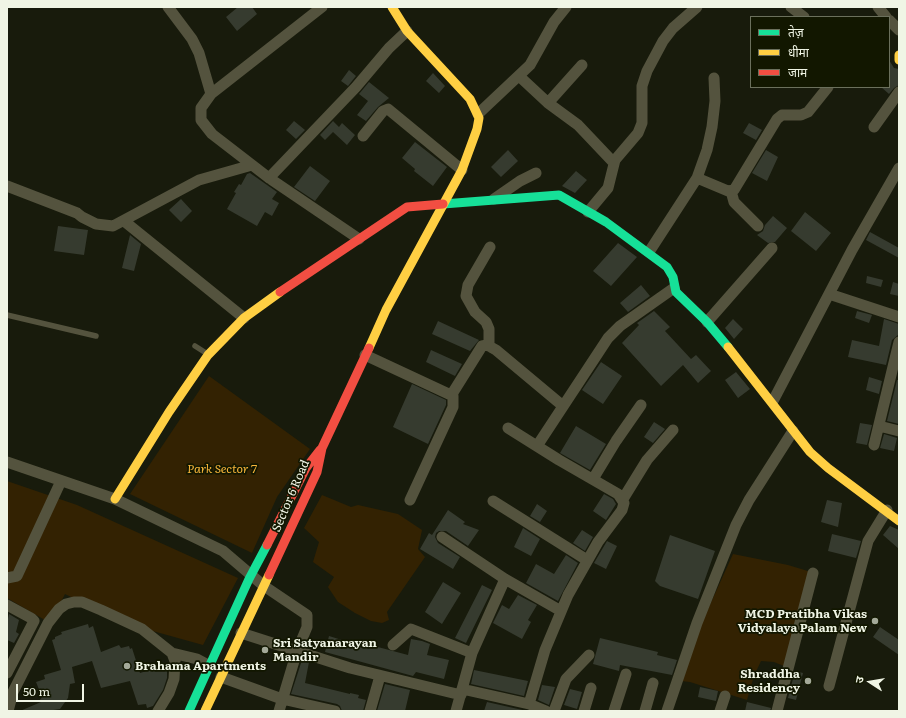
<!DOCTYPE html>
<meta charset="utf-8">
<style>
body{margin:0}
#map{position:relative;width:906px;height:718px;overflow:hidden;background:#181b0c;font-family:Literata,"Noto Sans Devanagari",serif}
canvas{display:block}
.frame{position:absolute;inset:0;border:8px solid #f0f5e5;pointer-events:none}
.legend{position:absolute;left:750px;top:16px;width:140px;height:72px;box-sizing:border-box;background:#121700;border:1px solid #6b705c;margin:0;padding:5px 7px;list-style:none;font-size:12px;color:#f0f5e5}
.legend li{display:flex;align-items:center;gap:8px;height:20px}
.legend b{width:20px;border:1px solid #6b705c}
.north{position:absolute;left:850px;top:662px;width:40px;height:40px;-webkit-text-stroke:3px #121700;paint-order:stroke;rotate:282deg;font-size:11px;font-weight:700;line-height:16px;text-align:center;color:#f0f5e5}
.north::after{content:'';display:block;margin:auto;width:14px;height:18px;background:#f0f5e5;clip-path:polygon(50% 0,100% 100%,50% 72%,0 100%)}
.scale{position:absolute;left:16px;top:684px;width:68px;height:18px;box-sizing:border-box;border:2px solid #f0f5e5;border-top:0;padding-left:5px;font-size:12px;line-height:14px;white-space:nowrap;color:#f0f5e5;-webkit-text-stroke:3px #121700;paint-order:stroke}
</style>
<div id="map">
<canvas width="906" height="718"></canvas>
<div class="frame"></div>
<ul class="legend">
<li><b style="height:5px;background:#16e098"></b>तेज़</li>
<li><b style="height:5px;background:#ffcf43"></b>धीमा</li>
<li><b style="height:5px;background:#f24e42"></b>जाम</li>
</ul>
<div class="north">उ</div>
<div class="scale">50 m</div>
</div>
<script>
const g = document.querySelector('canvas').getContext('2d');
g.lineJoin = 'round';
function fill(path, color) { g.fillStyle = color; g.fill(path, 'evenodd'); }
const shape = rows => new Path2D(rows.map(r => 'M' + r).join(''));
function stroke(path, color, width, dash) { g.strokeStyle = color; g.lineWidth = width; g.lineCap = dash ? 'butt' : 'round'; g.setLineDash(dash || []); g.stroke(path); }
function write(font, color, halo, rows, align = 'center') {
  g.font = font + ' Literata,serif'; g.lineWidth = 3.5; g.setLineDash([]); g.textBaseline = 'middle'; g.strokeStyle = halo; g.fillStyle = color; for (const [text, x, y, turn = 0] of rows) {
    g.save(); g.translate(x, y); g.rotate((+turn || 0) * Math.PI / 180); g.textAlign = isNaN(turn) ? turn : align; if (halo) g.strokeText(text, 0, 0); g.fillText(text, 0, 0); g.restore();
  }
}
const green = shape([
 [209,376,310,449,277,497,252,553,130,494],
 [7,481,77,505,238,578,203,645,124,623,65,594,50,623,7,598],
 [322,495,351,507,358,505,398,514,422,530,418,549,425,557,387,612,389,620,382,623,371,621,355,613,338,602,328,587,334,577,313,562,319,542,304,528],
 [733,554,788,565,811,572,791,669,774,662,761,661,754,676,747,700,690,682,681,681,698,631]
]);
const building = shape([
 [238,7,252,7,257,14,237,31,226,17],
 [889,60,894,68,899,69,899,85,894,88,889,94,881,87,889,87],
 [349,70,356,76,348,86,341,81],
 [433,73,445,86,439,93,426,81],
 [369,82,389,98,378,107,366,121,357,115,368,101,359,94],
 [294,121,305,130,296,139,286,130],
 [333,121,339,127,342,123,355,135,347,145,333,132,325,140,320,135],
 [749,123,762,130,756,140,743,133],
 [415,142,447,167,433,186,414,171,415,169,402,158],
 [508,150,518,161,501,177,491,167],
 [766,150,778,157,767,181,752,173],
 [310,166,330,181,315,201,294,187],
 [576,171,587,180,575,193,562,186],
 [250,173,277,192,272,199,279,203,272,216,265,212,257,226,227,209,236,193,234,192,239,184,241,185,247,174],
 [181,199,192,211,181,222,169,210],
 [805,212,831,233,816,251,791,231],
 [773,216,787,228,775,242,768,243,757,235,763,231,765,225],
 [58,226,88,230,84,255,54,251],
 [870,232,899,248,899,258,866,240],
 [130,235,141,244,134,271,122,268],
 [618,243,637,257,611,286,593,271],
 [867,276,883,280,881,287,866,283],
 [893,282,899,284,899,296,890,294],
 [641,285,650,296,628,312,620,303],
 [654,311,670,327,665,331,691,359,696,355,711,371,698,383,683,365,661,386,622,343,639,325,637,323],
 [857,311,872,315,869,323,855,318],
 [733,319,743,329,734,339,725,328],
 [884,319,899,324,898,335,892,340,886,365,848,357,852,340,879,346],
 [438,321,479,340,470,351,432,334],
 [431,350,462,364,455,376,426,362],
 [601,362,622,376,603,404,582,390],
 [736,372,750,389,738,398,725,380],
 [869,377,882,381,879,394,866,390],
 [897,380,899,380,899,424,887,421],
 [412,384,446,400,446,405,428,444,393,427],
 [654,422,665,429,653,443,644,437],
 [860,423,872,425,867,445,856,443],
 [576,426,606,444,590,470,560,453],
 [884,434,897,438,894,451,880,448],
 [604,494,613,499,616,504,606,520,593,511],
 [827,500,842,503,838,527,821,522],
 [537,504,547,511,540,522,530,516],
 [448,510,465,522,463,524,479,530,468,546,446,531,439,531,436,533,435,537,438,543,460,557,453,569,420,549,429,533,432,535],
 [890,526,899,530,899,549,883,535],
 [523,528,540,539,531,556,514,547],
 [582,530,593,537,585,551,573,543],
 [832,534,861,541,856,558,828,551],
 [670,535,715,551,698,599,660,586,655,581],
 [607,541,617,546,606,569,594,563],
 [566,555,578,563,558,601,526,583,536,564,554,574],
 [443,582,461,593,442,624,425,612],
 [482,585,492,590,466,643,455,638],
 [518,595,537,605,528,620,531,622,522,639,493,623,502,605,509,609],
 [9,614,19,620,16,632,19,634,14,643,7,640,7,623],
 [88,624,89,628,93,626,101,652,119,645,121,648,129,646,130,649,132,648,140,673,160,667,161,669,167,670,167,678,163,690,153,706,147,708,146,704,138,705,130,681,101,688,92,661,72,667,75,683,70,684,68,698,60,709,47,711,20,711,41,702,40,700,42,697,36,682,45,679,44,675,61,670,52,640,55,639,55,637,62,634,61,632],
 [880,627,899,640,899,655,873,637],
 [329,636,358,645,359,642,408,655,411,639,422,641,430,644,427,655,449,660,444,679,416,672,413,676,325,652],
 [600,638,658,652,657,655,677,660,672,675,620,665,619,671,593,664],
 [302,660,309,662,305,683,350,694,350,693,359,695,358,698,366,700,363,711,342,711,340,706,337,704,291,694],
 [474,670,528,681,524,696,471,684],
 [795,671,803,673,796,700,788,698],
 [385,684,410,690,405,711,377,711],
 [542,685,555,687,549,705,538,700],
 [700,687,718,691,716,701,698,697],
 [570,689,582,692,577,709,564,705],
 [487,702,527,711,528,711,484,711],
 [747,702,771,708,770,711,745,711]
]);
const lane = shape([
 [7,315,96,336],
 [195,346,206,353]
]);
const street = shape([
 [168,7,192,39,199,53,211,94],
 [322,7,211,94,201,108,201,120,212,134,269,178,359,239],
 [791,7,804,17],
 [878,7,886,17],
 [889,20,899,30],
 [519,76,548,103,578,125,614,163],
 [548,103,582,65],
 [478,114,530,65,554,22,566,7],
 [874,127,899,92],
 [363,136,383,111,388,109,462,170],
 [269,178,356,87,389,48,407,31],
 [697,178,728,191,734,190,777,119,782,115,801,115,808,112,828,87],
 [7,186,77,213,82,217,96,224,113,226,199,180,252,165],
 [731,191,734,202,758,226],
 [494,199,520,181,536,173],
 [588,212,608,188,615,160,638,133,642,123,642,86,647,71,663,41,673,28,697,7],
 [124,221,244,318],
 [649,252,697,178,707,150,712,127,715,101,714,78],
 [829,294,899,317],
 [707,322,772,248],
 [489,346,489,329,486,322,475,312,466,296,468,285,490,247],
 [365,355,453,396,453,407,410,500],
 [452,394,482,346,487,345,496,350,563,406],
 [773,401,852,250,899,168],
 [879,426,899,431],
 [508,428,559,460,618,494,624,503,622,510,598,542,568,595,545,650,529,704],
 [874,445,899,342],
 [537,446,608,338,620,326,674,288],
 [7,462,115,499,223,551,264,586,307,615,307,627,297,651,279,711],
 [593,479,616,441,641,405],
 [623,499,647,460,673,430],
 [493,501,587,560],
 [442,537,505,579,561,611],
 [7,578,17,576,61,481],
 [7,605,31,618,34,621,7,673],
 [241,633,350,668,461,695],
 [393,645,411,629,472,653],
 [172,653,197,659,210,666],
 [221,677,282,699,335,711],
 [829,686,868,541,887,510],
 [462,689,529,704,546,711],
 [8,711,13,692,48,623,59,609,66,604,74,602,82,602,101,610,142,629,172,653,175,661,174,679,169,693,158,711],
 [370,711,380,676],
 [456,711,472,653,505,579],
 [554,711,566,679,589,655],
 [584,711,591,688],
 [614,711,626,674],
 [645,711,653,683],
 [667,711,697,623,736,525,749,500,793,431],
 [720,711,725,696],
 [777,711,813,573]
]);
const fast = shape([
 [443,204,559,195,606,222,667,267,673,277,676,292,707,322,728,347],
 [189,711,249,579,267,545]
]);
const slow = shape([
 [899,55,899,60],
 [728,347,810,452,828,468,899,521],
 [369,348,386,310,462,170,477,129,479,118,470,99,407,31,392,7],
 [115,499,169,412,208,355,244,318,280,292],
 [205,711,269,575]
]);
const jam = shape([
 [280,292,407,207,443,204],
 [267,545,306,468,320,450],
 [269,575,317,472,322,448,369,348]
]);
const markers = [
 [875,621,4,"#a4a999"],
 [265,650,4,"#a4a999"],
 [127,666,4,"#a4a999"],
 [808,681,4,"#a4a999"]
];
const parkNames = [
 ["Park Sector 7",222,469]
];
const streetNames = [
 ["Sector 6 Road",291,496,-67]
];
const poiNames = [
 ["MCD Pratibha Vikas",867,614],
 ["Vidyalaya Palam New",867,628],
 ["Sri Satyanarayan",273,643,"left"],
 ["Mandir",273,657,"left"],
 ["Brahama Apartments",135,666,"left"],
 ["Shraddha",800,674],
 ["Residency",800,688]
];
fill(green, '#332202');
fill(building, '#363b2f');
stroke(lane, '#54533e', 5.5);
stroke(street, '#54533e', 11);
stroke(fast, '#16e098', 9);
stroke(slow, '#ffcf43', 9);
stroke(jam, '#f24e42', 9);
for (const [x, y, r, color] of markers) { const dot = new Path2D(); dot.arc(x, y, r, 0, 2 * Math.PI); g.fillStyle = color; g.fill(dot); stroke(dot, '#121700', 1.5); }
write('italic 12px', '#f8b63a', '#121700', parkNames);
write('12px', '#f0f5e5', '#121700', streetNames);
write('bold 12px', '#f0f5e5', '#121700', poiNames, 'right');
</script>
